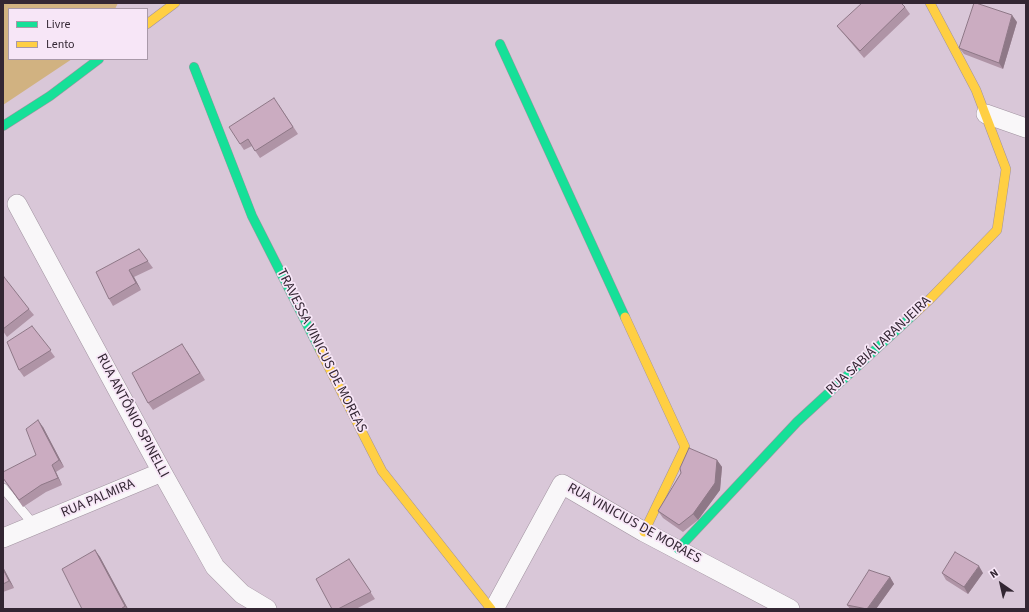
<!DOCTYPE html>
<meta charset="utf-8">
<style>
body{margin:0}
#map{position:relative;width:1029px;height:612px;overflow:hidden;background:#d9c7d8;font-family:"Source Sans 3",sans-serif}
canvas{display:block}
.frame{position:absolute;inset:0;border:4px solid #332633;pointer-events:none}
.legend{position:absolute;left:8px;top:8px;width:140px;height:52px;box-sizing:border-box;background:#f7e6f7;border:1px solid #a999a9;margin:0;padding:5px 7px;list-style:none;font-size:12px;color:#332633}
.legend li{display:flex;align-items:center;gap:8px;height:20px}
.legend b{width:20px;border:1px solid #a999a9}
.north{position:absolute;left:981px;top:564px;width:40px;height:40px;-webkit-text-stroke:3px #f7e6f7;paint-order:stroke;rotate:326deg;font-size:11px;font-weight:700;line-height:16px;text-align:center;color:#332633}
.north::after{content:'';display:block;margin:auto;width:14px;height:18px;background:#332633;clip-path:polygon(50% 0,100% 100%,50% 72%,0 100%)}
</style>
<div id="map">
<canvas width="1029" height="612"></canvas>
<div class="frame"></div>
<ul class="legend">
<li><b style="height:5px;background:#16e098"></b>Livre</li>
<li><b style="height:5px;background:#ffcf43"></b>Lento</li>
</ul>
<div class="north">N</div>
</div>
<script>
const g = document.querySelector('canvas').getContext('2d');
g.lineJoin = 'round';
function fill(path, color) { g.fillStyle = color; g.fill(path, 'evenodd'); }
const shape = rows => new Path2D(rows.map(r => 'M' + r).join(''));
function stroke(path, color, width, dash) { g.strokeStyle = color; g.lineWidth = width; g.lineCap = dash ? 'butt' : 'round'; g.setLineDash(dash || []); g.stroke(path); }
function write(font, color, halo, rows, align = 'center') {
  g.font = font + ' "Source Sans 3",sans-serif'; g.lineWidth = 3.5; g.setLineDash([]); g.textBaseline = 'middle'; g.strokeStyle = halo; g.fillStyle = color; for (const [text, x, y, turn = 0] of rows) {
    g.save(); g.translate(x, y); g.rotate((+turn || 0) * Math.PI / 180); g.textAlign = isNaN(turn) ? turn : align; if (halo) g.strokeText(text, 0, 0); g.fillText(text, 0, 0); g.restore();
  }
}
const green = shape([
 [3,3,118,3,115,9,9,9,9,59,72,59,3,105]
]);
const lane = shape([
 [3,488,34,525]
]);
const street = shape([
 [986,114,1026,128],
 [17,204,162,472,215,567,242,594,267,609],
 [3,538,162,472],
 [494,609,562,484,644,532,790,609]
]);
const fast = shape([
 [500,44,625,317],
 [194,67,252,216,320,350],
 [3,126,50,96,99,59],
 [678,549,797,422,913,315]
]);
const slow = shape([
 [147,24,175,3],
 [913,315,931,298,997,230,1006,169,976,90,930,3],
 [625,317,685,447,644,532],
 [320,350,382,471,491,609]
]);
const wall = shape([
 [905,7,910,14,864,58,842,32,837,26],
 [1017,22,1003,69,964,54,959,48],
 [279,105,298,134,260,158,252,146,244,150,240,144],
 [139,249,153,268,134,277,141,290,113,306,109,299],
 [3,278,29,309,34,315,7,337,3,331],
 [32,326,55,357,24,377,19,370],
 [187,351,205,380,153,410,148,403],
 [43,427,64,467,56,472,62,485,46,492,23,507,3,478,36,455],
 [717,460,722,467,720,490,698,520,683,532,663,518,658,511,681,473],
 [95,550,100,557,128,609,82,609],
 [349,559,375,599,356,609,332,609],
 [3,567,14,588,3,592],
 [942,573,983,573,968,594,946,580],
 [890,577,894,584,876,609,850,609,847,605]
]);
const shadedWall = shape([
 [1012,15,1017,22,1003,69,999,63],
 [129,270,134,277,141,290,136,283],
 [38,420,43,427,64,467,59,460],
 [717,460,722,467,720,490,698,520,693,514],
 [52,465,56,472,62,485,58,478],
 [95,550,100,557,128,609,125,606],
 [979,566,983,573,968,594,964,587],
 [3,567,14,588,9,581,3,569],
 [890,577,894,584,876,609,867,609]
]);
const building = shape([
 [862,3,901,3,905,7,860,51,837,26,862,3],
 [974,3,976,3,1012,15,999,63,959,48,974,3],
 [274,98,293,127,255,151,248,139,240,144,229,127,274,98],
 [139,249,148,261,129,270,136,283,109,299,96,272,139,249],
 [4,277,29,309,3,329,3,278,4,277],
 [32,326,51,350,19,370,7,342,32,326],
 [182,344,200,373,148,403,132,373,182,344],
 [38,420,59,460,52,465,58,478,41,485,19,500,3,478,3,472,36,455,26,429,38,420],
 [689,448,717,460,715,483,693,514,679,525,658,511,681,473,680,468,689,448],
 [95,550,125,606,121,609,82,609,62,569,95,550],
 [955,552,979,566,964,587,942,573,955,552],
 [349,559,371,592,338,609,332,609,316,579,349,559],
 [3,569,9,581,3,584,3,569],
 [869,570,890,577,867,609,847,605,869,570]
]);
const streetNames = [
 ["RUA SABIÁ LARANJEIRA",879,346,-43],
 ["TRAVESSA VINICUS DE MOREAS",321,351,63],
 ["RUA ANTÔNIO SPINELLI",132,416,62],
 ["RUA PALMIRA",98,499,-23],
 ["RUA VINICIUS DE MORAES",634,524,29]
];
fill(green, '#d1b281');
stroke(lane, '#a0929f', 10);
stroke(street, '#a0929f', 20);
stroke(fast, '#a0929f', 10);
stroke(slow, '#a0929f', 10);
stroke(lane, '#f9f7f9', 9);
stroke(street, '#f9f7f9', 19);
stroke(fast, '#16e098', 9);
stroke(slow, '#ffcf43', 9);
fill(wall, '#af94a6');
fill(shadedWall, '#8e7887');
fill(building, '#cbacc1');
stroke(building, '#8e7887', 1);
write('14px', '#332633', '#f7e6f7', streetNames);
</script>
